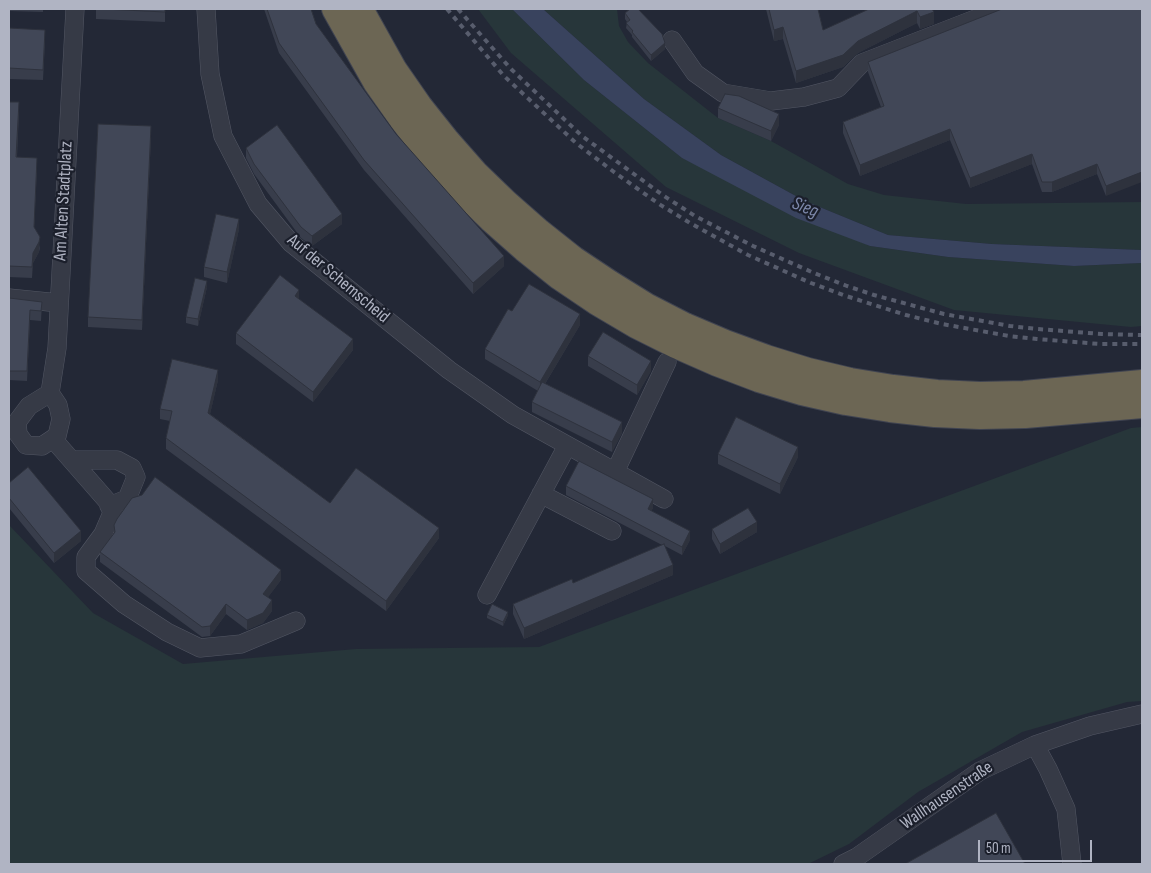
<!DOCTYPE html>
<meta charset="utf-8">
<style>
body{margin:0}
#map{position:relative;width:1151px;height:873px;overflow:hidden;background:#232836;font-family:"Sofia Sans Condensed",sans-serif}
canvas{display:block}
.frame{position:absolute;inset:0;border:10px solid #b0b4c3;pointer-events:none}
.scale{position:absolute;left:978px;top:840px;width:114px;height:22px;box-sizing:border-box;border:2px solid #b0b4c3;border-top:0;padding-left:6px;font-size:15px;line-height:18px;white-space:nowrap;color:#b0b4c3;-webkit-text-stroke:4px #1b1f2b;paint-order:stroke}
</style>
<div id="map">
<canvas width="1151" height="873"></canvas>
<div class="frame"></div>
<div class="scale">50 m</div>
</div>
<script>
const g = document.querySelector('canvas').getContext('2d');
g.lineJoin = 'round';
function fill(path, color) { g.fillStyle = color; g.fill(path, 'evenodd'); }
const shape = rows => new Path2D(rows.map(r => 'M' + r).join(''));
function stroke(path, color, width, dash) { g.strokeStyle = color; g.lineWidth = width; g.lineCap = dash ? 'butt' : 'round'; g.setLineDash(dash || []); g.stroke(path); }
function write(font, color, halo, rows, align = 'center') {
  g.font = font + ' "Sofia Sans Condensed",sans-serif'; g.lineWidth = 4.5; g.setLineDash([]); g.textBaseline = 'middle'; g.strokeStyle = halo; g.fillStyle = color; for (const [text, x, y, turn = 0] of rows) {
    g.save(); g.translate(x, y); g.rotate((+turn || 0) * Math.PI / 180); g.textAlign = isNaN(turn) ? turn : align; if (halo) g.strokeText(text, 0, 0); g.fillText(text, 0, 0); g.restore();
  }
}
const green = shape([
 [478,9,512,9,584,80,682,158,870,246,948,257,1074,266,1142,263,1142,326,1131,327,954,310,799,253,666,187,511,53],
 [543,9,617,9,619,26,628,42,648,63,718,118,771,141,848,184,884,195,966,204,1142,202,1142,250,992,244,888,235,805,201,721,155,644,99],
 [1142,427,1142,701,1127,702,1022,732,918,792,849,844,808,864,9,864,9,525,93,613,183,664,356,649,539,647,1131,428]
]);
const water = shape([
 [512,9,543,9,644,99,721,155,805,201,888,235,992,244,1142,250,1142,263,1074,266,948,257,870,246,796,218,682,158,584,80]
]);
const minor = shape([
 [206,9,210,74,223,136,258,204,291,243,449,370,513,415,664,499],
 [672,40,695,73,723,93,771,101,804,97,838,88,862,63,1001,9],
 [9,298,59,303],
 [50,393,29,406,17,422,18,434,26,445,42,446,57,436,61,419,58,405,50,393,57,348,75,9],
 [53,439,108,502,112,513,103,534,86,557,86,571,124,604,167,632,200,648,241,644,296,621],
 [72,460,117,460,132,468,136,477,127,499,109,506],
 [615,472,667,362],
 [541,494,612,531],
 [487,595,567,446],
 [1035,745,1048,769,1066,809,1072,864],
 [843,864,857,857,980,771,1035,745,1090,726,1142,714]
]);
const highway = shape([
 [335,9,376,82,402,119,429,154,459,188,491,219,525,249,560,277,597,302,636,325,676,345,717,363,759,379,802,392,846,402,890,409,935,414,980,416,1025,415,1142,405],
 [360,9,394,70,419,106,446,140,475,173,506,203,539,232,573,259,609,283,646,306,685,326,725,343,766,358,808,371,850,381,893,388,937,393,980,395,1024,394,1142,383]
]);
const rail = shape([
 [447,9,504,76,576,143,614,172,659,204,690,223,748,255,811,283,843,295,906,315,942,324,1009,336,1037,339,1100,344,1142,344],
 [458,9,511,69,582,136,664,196,695,216,753,246,814,273,847,286,874,295,944,314,1010,326,1037,329,1102,334,1142,335]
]);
const wall = shape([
 [9,9,43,9,43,12,9,11],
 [96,9,165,9,165,22,96,19],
 [264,9,311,9,316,24,396,134,504,266,473,294,364,170,279,53],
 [766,9,818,9,823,30,932,9,934,24,920,29,917,23,858,53,843,67,796,83,783,39,774,41],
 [1142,9,1106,196,1097,174,1052,192,1042,192,1032,164,970,188,950,140,860,176,843,133,843,122,881,107,868,72,868,62],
 [625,13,665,49,651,61,632,37,632,35,626,28,627,22,625,19],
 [9,28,45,40,43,80,9,79],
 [9,102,19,112,17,157,37,168,34,228,40,248,39,252,33,263,32,278,9,277],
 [718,108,779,125,771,141,718,118],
 [151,137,142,330,88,327,88,317],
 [246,148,342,224,312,246,301,238,254,174,246,158],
 [239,229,227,283,204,277,204,267],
 [207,287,198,326,186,323,186,317],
 [9,298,42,302,41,321,30,320,27,381,9,380],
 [512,311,580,325,545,384,622,433,612,452,532,412,532,402,538,391,485,359,485,349],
 [236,333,353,350,313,402,236,344],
 [588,356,651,371,637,395,588,366],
 [218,380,210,414,330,503,439,538,386,611,166,449,166,438,170,421,160,419,160,409],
 [718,454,798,457,780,494,718,464],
 [9,483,81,541,54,563,9,508],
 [566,486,653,508,651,511,690,540,682,555,665,546,673,575,524,639,513,614,513,604,573,583,662,545,566,495],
 [114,525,281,580,268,597,272,611,263,623,247,630,226,614,210,636,202,637,100,562,100,552,114,533],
 [712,529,757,532,720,554,712,539],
 [487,615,508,615,503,626,487,618]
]);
const shadedWall = shape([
 [917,11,917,23,858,53,843,67,796,83,796,71,858,41],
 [934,12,934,24,920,29,920,17],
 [783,27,783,39,774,41,774,30],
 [665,43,665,49,651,61,651,55],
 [779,114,779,125,771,141,771,131],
 [151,126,151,137,142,330,142,320],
 [950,129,950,140,860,176,860,165],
 [1032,154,1032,164,970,188,970,178],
 [1097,164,1097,174,1052,192,1052,182],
 [1142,172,1142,182,1106,196,1106,186],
 [342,214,342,224,312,246,312,236],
 [239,219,239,229,227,283,227,272],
 [40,237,39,252,33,263,32,278,33,253],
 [504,256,504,266,473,294,473,283],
 [207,281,207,287,198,326,198,319],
 [299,290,299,300,295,296],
 [580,314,580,325,540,392,540,382],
 [353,339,353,350,313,402,313,392],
 [651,361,651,371,637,395,637,385],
 [218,370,218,380,208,423,208,413],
 [622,422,622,433,612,452,612,442],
 [798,447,798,457,780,494,780,484],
 [653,499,653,508,648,518,648,509],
 [757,522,757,532,720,554,720,544],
 [439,528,439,538,386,611,386,601],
 [81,531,81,541,54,563,54,553],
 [690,531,690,540,682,555,682,547],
 [673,565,673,575,524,639,524,628],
 [281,570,281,580,263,604,263,594],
 [272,600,272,611,263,623,247,630,247,620],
 [226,604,226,614,210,636,210,626],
 [508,612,508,615,503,626,503,622]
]);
const building = shape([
 [103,9,165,9,165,12,103,9],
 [267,9,311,9,316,24,396,134,504,256,473,283,364,160,279,43,267,9],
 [630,9,638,9,662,34,665,43,651,55,632,32,633,31,626,23,630,20,625,13,630,9],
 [769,9,818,9,823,30,869,9,932,9,934,12,920,17,917,11,858,41,843,55,796,71,783,27,774,30,769,9],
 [1002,9,1142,9,1142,172,1106,186,1097,164,1052,182,1042,182,1032,154,970,178,950,129,860,165,843,122,884,106,868,62,1002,9],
 [9,28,45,30,43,70,9,68,9,28],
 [725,94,739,96,779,114,771,131,718,108,725,94],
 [9,102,19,102,16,157,37,158,34,227,40,237,39,242,33,253,32,267,9,266,9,102],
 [98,124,151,126,142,320,88,317,98,124],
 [277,125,342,214,312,236,301,227,254,164,246,148,277,125],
 [216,214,239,219,227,272,204,267,216,214],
 [280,275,299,290,295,296,353,339,313,392,236,333,280,275],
 [195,278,207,281,198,319,186,317,195,278],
 [529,284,580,314,540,382,485,349,508,309,512,311,529,284],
 [9,298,42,302,41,311,30,310,27,371,9,371,9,298],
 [603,332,651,361,637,385,588,356,603,332],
 [172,359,218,370,208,413,330,503,356,468,439,528,386,601,166,438,172,411,160,409,172,359],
 [542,382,622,422,612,442,532,402,542,382],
 [736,417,798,447,780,484,718,454,736,417],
 [579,461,653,499,648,509,690,531,682,547,566,486,579,461],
 [28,467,81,531,54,553,9,498,9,483,28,467],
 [155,477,281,570,263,594,272,600,263,613,247,620,226,604,210,626,202,627,100,552,115,532,114,525,117,519,132,498,142,495,155,477],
 [748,508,757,522,720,544,712,529,748,508],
 [664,544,673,565,524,628,513,604,572,579,573,583,664,544],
 [492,604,508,612,503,622,487,615,492,604],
 [996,813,1025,864,905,864,996,813]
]);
const streetNames = [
 ["Am Alten Stadtplatz",64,201,-87],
 ["Auf der Schemscheid",338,279,40],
 ["Wallhausenstraße",947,796,-34]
];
const waterNames = [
 ["Sieg",805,208,22]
];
fill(green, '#27363a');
fill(water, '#39435e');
stroke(minor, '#535764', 19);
stroke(highway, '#404451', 28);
stroke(minor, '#363a46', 18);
stroke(highway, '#6c6654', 26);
stroke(rail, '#585d6d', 4, [5, 5]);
fill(wall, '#383d4b');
fill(shadedWall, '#2e323d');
fill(building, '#414757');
stroke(building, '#2e323d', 1);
write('18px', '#b0b4c3', '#1b1f2b', streetNames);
write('italic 19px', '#7c87a9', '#1b1f2b', waterNames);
</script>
